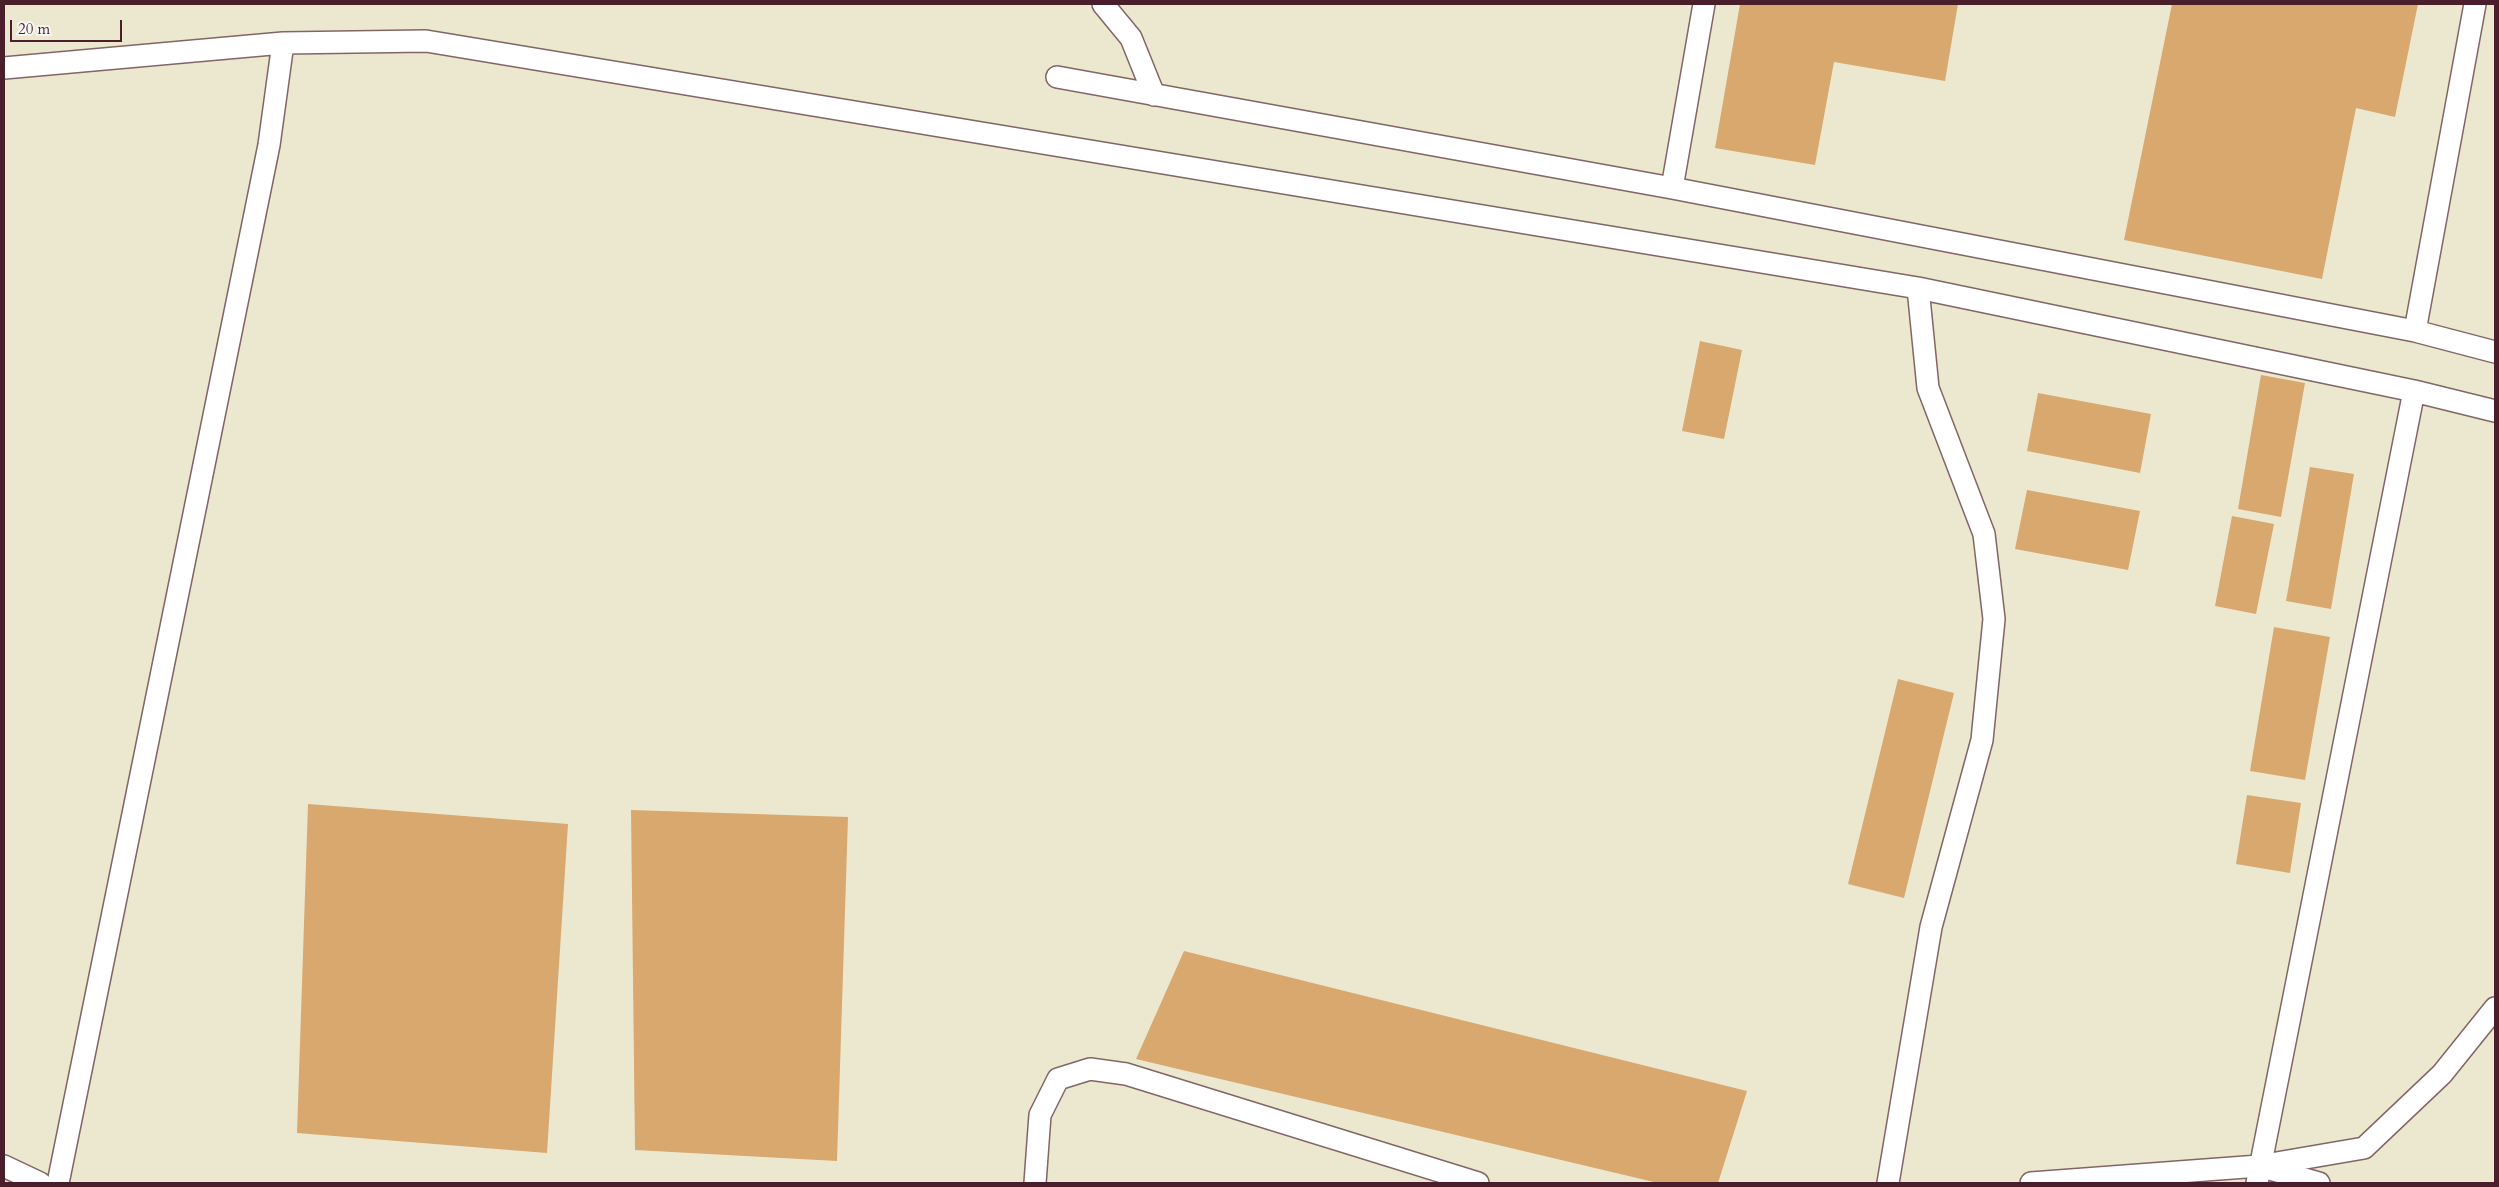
<!DOCTYPE html>
<style>
body{margin:0}
#map{position:relative;width:2499px;height:1187px;overflow:hidden;background:#ece8d0;font-family:Cardo,serif}
canvas{display:block}
.frame{position:absolute;inset:0;border:5px solid #4a1f2b;pointer-events:none}
.scale{position:absolute;left:10px;top:20px;width:112px;height:22px;box-sizing:border-box;border:2px solid #4a1f2b;border-top:0;padding-left:6px;font-size:15px;line-height:18px;white-space:nowrap;color:#4a1f2b;-webkit-text-stroke:4px #f6f6f2;paint-order:stroke}
</style>
<div id="map">
<canvas width="2499" height="1187"></canvas>
<div class="frame"></div>
<div class="scale">20 m</div>
</div>
<script>
const g = document.querySelector('canvas').getContext('2d');
g.lineJoin = 'round';
function fill(path, color) { g.fillStyle = color; g.fill(path, 'evenodd'); }
const shape = rows => new Path2D(rows.map(r => 'M' + r).join(''));
function stroke(path, color, width, dash) { g.strokeStyle = color; g.lineWidth = width; g.lineCap = dash ? 'butt' : 'round'; g.setLineDash(dash || []); g.stroke(path); }
const building = shape([
 [1740,4,1958,4,1945,81,1834,62,1815,165,1715,148],
 [2172,4,2418,4,2395,117,2356,108,2322,279,2124,240],
 [1700,341,1742,350,1724,439,1682,431],
 [2261,375,2305,383,2281,517,2238,509],
 [2038,393,2151,414,2140,473,2027,451],
 [2310,467,2354,474,2331,609,2286,601],
 [2027,490,2140,511,2128,570,2015,549],
 [2232,516,2274,524,2256,614,2215,606],
 [2274,627,2330,637,2305,780,2250,771],
 [1898,679,1954,693,1904,898,1848,884],
 [2247,795,2301,803,2290,873,2236,864],
 [308,804,568,824,547,1153,297,1133],
 [631,810,848,817,837,1161,635,1150],
 [1184,951,1747,1091,1718,1183,1658,1183,1136,1059]
]);
const lane = shape([
 [1103,4,1131,38,1154,95],
 [4,68,283,43,426,41,1918,288,2414,391,2495,411],
 [1057,77,1672,188,2415,331,2495,352],
 [1672,188,1704,4],
 [2415,331,2475,4],
 [4,1166,40,1183],
 [2266,1168,2319,1183],
 [58,1183,269,145,283,43],
 [1035,1183,1040,1115,1058,1079,1090,1069,1126,1074,1478,1183],
 [1888,1183,1931,927,1982,740,1994,619,1984,534,1928,388,1918,288],
 [2031,1183,2259,1166,2364,1148,2442,1074,2495,1008],
 [2257,1183,2414,391]
]);
fill(building, '#d8a86f');
stroke(lane, '#836565', 24);
stroke(lane, '#fff', 21);
</script>
